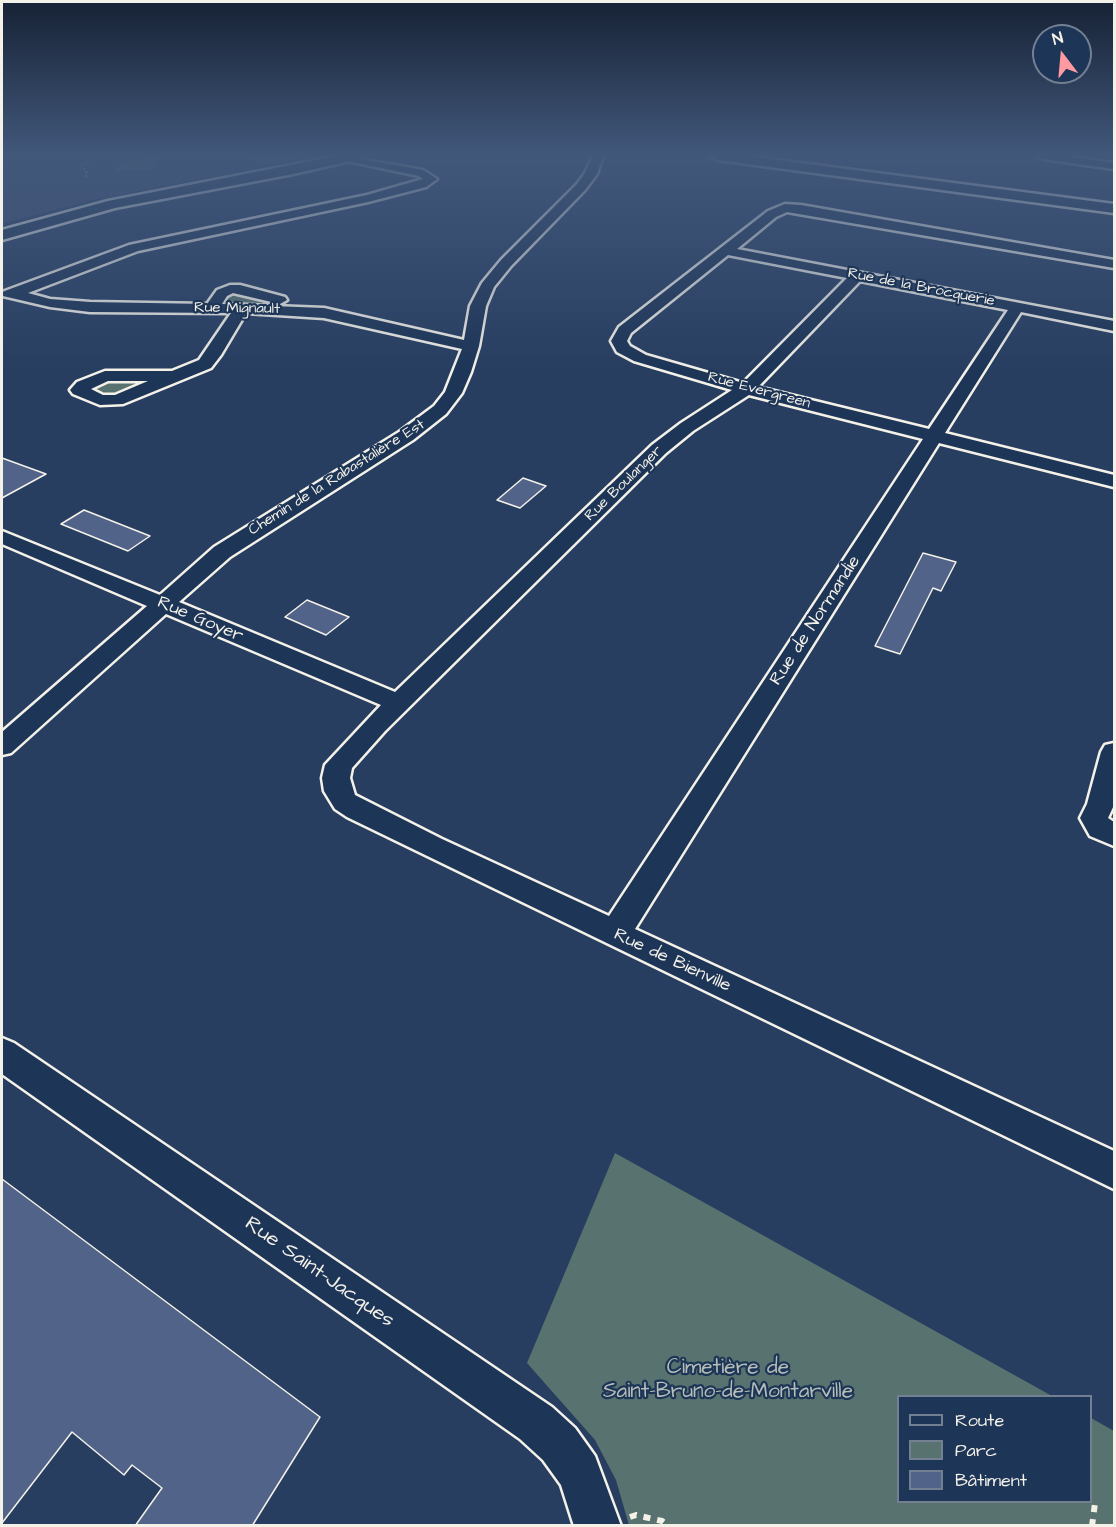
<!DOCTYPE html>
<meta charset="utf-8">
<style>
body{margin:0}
#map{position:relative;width:1116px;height:1527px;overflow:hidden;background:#283e61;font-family:"Architects Daughter",sans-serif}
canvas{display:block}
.frame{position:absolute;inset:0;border:3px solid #f4f1e8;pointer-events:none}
.legend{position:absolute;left:897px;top:1395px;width:195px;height:108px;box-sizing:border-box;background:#1d3557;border:2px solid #738091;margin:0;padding:8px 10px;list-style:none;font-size:18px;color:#f4f1e8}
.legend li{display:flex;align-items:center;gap:12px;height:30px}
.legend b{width:30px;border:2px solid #738091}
.north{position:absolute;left:1032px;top:24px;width:60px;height:60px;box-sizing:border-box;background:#1d3557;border:2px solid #738091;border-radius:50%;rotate:344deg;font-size:16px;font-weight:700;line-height:24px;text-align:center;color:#f4f1e8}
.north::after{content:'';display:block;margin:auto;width:21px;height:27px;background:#ff9aa2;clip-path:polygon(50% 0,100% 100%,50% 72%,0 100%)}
</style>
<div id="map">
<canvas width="1116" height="1527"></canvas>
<div class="frame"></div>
<ul class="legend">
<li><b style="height:8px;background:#1d3557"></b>Route</li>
<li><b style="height:16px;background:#58726f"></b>Parc</li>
<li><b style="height:16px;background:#52638a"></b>Bâtiment</li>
</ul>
<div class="north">N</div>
</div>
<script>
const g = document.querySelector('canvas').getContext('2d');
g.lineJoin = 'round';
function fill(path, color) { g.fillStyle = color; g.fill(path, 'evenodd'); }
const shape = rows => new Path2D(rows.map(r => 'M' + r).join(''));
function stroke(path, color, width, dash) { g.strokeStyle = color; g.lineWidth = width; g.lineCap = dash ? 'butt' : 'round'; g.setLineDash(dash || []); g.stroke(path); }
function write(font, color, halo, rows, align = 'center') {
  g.font = font + ' "Architects Daughter",sans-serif'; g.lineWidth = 4.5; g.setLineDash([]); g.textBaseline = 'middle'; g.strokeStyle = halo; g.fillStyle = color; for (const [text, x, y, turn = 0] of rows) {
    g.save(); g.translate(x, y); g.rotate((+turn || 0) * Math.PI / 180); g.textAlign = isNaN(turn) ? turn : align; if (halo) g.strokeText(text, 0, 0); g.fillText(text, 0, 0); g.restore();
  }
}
const built = shape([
 [2,156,235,156,271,165,93,200,2,224]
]);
const green = shape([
 [234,156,320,156,271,165],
 [159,158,152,170,115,171,123,159],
 [236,293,274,303,276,304,233,305,226,303,229,295],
 [108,380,143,381,113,395,91,389],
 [615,1153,1052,1396,898,1396,898,1502,1090,1502,1091,1418,1114,1431,1114,1525,629,1525,616,1480,595,1440,527,1363]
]);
const building = shape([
 [2,458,46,474,2,498,2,458],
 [523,478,546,486,520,508,497,500,523,478],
 [84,510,150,536,128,551,61,524,84,510],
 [923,553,956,562,941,591,933,588,900,654,875,646,923,553],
 [307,600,349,617,326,635,285,617,307,600],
 [2,1179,320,1417,252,1526,135,1526,162,1488,132,1465,124,1475,72,1432,2,1523,2,1179]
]);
const pathFar1 = shape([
 [86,177,87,173,82,165,90,160,86,157,88,156]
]);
const path = shape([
 [630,1517,636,1515,662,1521,669,1526],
 [1092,1526,1095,1503]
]);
const minor = shape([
 [343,156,423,170,437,179,426,187,368,202,138,251,28,293,50,299,90,302,207,304,217,290,230,285,240,285,285,297,287,300,280,304,233,293,227,296,222,304,324,308,464,340,470,306,482,283,501,260,577,184,585,173,593,156,603,156,597,174,585,190,511,266,494,287,486,306,479,346,471,372,462,393,446,414,413,440,230,557,179,602,395,692,652,445,681,423,732,390,634,361,617,352,611,341,619,327,768,211,785,204,801,205,1114,260,1114,268,787,212,776,217,737,249,1114,321,1114,331,1021,312,945,433,1114,475,1114,487,939,443,635,929,1114,1151,1114,1189,347,817,335,809,324,791,322,778,325,765,381,705,166,614,11,753,2,755,2,732,147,606,2,544,2,531,160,595,214,547,399,432,434,406,445,392,462,349,324,318,246,313,221,355,211,368,123,404,100,405,73,394,70,390,77,382,105,371,172,371,199,360,231,313,90,312,50,307,3,296,2,292,129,245,367,195,423,179,419,176,343,160,343,156],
 [728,255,847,278,743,383,646,355,630,346,627,341,631,333,728,255],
 [860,281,1008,310,929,429,758,387,860,281],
 [108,381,148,381,115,395,103,395,91,389,108,381],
 [749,395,923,439,609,916,442,839,355,795,350,778,352,768,385,731,666,453,693,431,749,395],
 [1037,156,1065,156,1114,163,1114,169,1043,159,1037,156],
 [1114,743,1114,805,1108,818,1114,822,1114,846,1090,836,1080,818,1087,804,1101,752,1105,745,1114,743],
 [2,1038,14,1043,552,1407,575,1428,595,1456,621,1526,574,1526,561,1485,543,1460,520,1439,2,1074,2,1038]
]);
const tertiary = shape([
 [337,156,361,156,359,159,293,174,115,208,2,240,2,230,108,201,337,156],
 [711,156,747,156,1114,204,1114,213,718,160,711,156]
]);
const farStreetnames = [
 ["Rue de la Brocquerie",921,288,11],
 ["Rue Mignault",237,309,1],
 ["Rue Evergreen",759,391,15],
 ["Chemin de la Rabastalière Est",337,478,-32],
 ["Rue Boulanger",624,484,-44]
];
const streetNames = [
 ["Rue Goyer",200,620,23],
 ["Rue de Normandie",816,621,-57],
 ["Rue de Bienville",672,961,25]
];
const nearStreetnames = [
 ["Rue Saint-Jacques",319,1273,35]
];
const nearParknames = [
 ["Cimetière de",728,1369],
 ["Saint-Bruno-de-Montarville",728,1393]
];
fill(built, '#394c6f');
fill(green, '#58726f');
fill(building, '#52638a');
stroke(building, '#f4f1e8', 1.5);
stroke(minor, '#f4f1e8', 5);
stroke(tertiary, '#f4f1e8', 5);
stroke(pathFar1, '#f4f1e8', 1.5, [2, 2]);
stroke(path, '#f4f1e8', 6, [7, 7]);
fill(minor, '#1d3557');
fill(tertiary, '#1d3557');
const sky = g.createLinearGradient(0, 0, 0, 370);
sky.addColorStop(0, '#162235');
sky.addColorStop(0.42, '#42587b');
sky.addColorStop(1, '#42587b00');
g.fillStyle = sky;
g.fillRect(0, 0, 1116, 370);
write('15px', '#f4f1e8', '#1d3557', farStreetnames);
write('18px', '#f4f1e8', '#1d3557', streetNames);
write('21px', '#f4f1e8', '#1d3557', nearStreetnames);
write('21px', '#b6beb8', '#1d3557', nearParknames);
</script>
